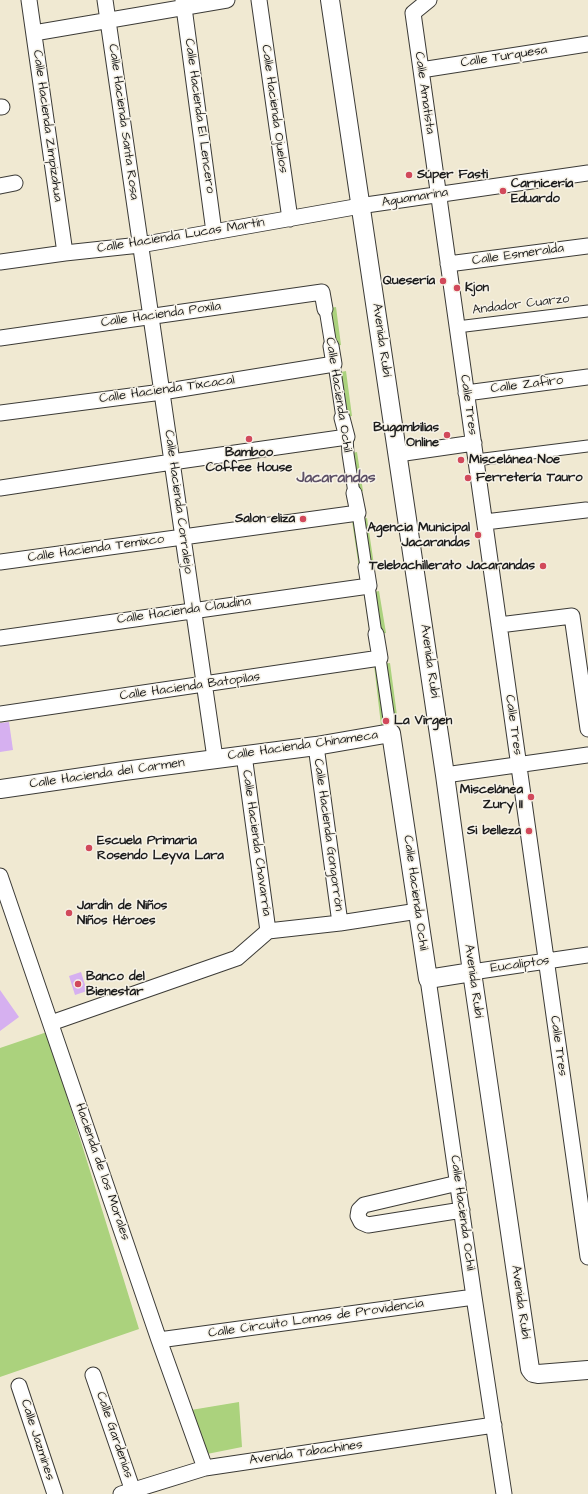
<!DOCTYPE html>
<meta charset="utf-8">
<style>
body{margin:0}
canvas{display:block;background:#f0e9d2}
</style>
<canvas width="588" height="1494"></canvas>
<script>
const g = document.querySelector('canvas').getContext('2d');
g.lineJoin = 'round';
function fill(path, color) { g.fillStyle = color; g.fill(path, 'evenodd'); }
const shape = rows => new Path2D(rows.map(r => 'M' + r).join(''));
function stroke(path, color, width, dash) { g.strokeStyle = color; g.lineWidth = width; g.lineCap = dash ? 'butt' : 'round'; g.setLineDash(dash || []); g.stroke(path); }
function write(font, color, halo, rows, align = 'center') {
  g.font = font + ' "Architects Daughter",sans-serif'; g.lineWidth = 3; g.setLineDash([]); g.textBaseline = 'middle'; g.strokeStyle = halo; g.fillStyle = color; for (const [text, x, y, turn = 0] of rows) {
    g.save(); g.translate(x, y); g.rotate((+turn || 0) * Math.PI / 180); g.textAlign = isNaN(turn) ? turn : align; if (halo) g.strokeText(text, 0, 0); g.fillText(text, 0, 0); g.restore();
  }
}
const green = shape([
 [336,307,341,345,327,347,325,309],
 [346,371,352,416,339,418,331,374],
 [357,452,363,491,348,494,343,455],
 [367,518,374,565,359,568,352,521],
 [379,591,386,633,370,635,364,594],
 [390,663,398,723,381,725,374,665],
 [47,1032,139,1329,0,1377,0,1048],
 [239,1402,242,1447,207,1454,191,1410]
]);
const building = shape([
 [9,722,13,750,0,752,0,723],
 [81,972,87,991,75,995,69,976],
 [0,990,19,1017,0,1031]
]);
const pedestrian = shape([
 [325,309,331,346],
 [457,327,588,311],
 [334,364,342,418],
 [347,437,348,454,354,493],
 [476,460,588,446],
 [358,513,366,567],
 [369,586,376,634],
 [380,658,391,733]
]);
const minor = shape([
 [29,0,65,253],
 [105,0,215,758],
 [183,0,214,232],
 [259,0,290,219],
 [429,0,413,13,588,1257],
 [34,33,227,0],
 [421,70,588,44],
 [0,107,2,107],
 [0,186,15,183],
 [0,262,65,253,140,245,366,205,588,173],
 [448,264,588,246],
 [0,338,322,292,325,309],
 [466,393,588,377],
 [0,413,162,392,334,364,331,346],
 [398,454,474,443],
 [0,488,172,462,347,437,342,418],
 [485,522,586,510],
 [0,562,358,513,354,493],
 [499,625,572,616,588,729],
 [0,638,369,586,366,567],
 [0,714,380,658,376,634],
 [316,746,340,923],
 [244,755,268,931],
 [445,775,588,755],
 [0,876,159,1340,205,1468],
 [268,931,340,923,418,911],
 [472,972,588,955],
 [428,979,474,1297,504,1494],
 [51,1023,237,958,268,931],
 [458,1183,364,1205,359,1210,358,1216,361,1222,368,1225,462,1210],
 [159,1340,474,1297],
 [93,1375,134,1494],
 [19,1386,55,1494],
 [121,1494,205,1468,494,1425]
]);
const tertiary = shape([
 [330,0,445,775,472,972,530,1369,533,1373,538,1374,588,1370],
 [0,789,124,771,316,746,391,733,428,979,472,972]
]);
const markers = [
 [409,175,4,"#d1495b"],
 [503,191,4,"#d1495b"],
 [443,281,4,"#d1495b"],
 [457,288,4,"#d1495b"],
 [447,435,4,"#d1495b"],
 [249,439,4,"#d1495b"],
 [461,460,4,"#d1495b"],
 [468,478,4,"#d1495b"],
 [303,519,4,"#d1495b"],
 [478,535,4,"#d1495b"],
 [543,566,4,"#d1495b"],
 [386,721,4,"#d1495b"],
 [531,797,4,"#d1495b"],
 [529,831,4,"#d1495b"],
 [89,848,4,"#d1495b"],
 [69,913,4,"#d1495b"],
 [78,984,4,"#d1495b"]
];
const streetNames = [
 ["Calle Turquesa",504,57,-9],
 ["Calle Amatista",424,93,82],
 ["Calle Hacienda Ojuelos",274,109,82],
 ["Calle Hacienda El Lencero",199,116,82],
 ["Calle Hacienda Santa Rosa",123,122,82],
 ["Calle Hacienda Zimpizahua",47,126,82],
 ["Aguamarina",415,198,-9],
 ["Calle Hacienda Lucas Martín",181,236,-9],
 ["Calle Esmeralda",518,255,-8],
 ["Andador Cuarzo",521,305,-7],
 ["Calle Hacienda Poxila",161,315,-8],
 ["Avenida Rubí",381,340,82],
 ["Calle Zafiro",527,385,-7],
 ["Calle Hacienda Tixcacal",167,390,-8],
 ["Calle Hacienda Ochil",338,395,81],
 ["Calle Tres",468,405,82],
 ["Calle Hacienda Corralejo",178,502,82],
 ["Calle Hacienda Temixco",96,549,-8],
 ["Calle Hacienda Claudina",184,611,-8],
 ["Avenida Rubí",429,661,82],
 ["Calle Hacienda Batopilas",190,687,-8],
 ["Calle Tres",513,725,82],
 ["Calle Hacienda Chinameca",303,746,-8],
 ["Calle Hacienda del Carmen",107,774,-8],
 ["Calle Hacienda Gongorrón",328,835,82],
 ["Calle Hacienda Chavarría",256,843,82],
 ["Calle Hacienda Ochil",415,893,82],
 ["Eucaliptos",520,965,-8],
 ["Avenida Rubí",473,981,82],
 ["Calle Tres",558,1046,82],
 ["Hacienda de los Morales",102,1172,71],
 ["Calle Hacienda Ochil",462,1213,82],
 ["Avenida Rubí",520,1302,82],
 ["Calle Circuito Lomas de Providencia",316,1319,-8],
 ["Calle Gardenias",114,1435,71],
 ["Calle Jazmines",37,1440,72],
 ["Avenida Tabachines",306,1453,-8]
];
const poiNames = [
 ["Súper Fasti",417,175],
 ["Carnicería",511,184],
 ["Eduardo",511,199],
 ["Quesería",435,281,"right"],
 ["Kjon",465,288],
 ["Bugambilias",439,428,"right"],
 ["Online",439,443,"right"],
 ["Bamboo",249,453,"center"],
 ["Coffee House",249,468,"center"],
 ["Miscelánea Noe",469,460],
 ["Ferretería Tauro",476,478],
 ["Salon eliza",295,519,"right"],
 ["Agencia Municipal",470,528,"right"],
 ["Jacarandas",470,543,"right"],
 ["Telebachillerato Jacarandas",535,566,"right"],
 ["La Virgen",394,721],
 ["Miscelánea",523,790,"right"],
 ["Zury II",523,805,"right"],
 ["Si belleza",521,831,"right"],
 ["Escuela Primaria",97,841],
 ["Rosendo Leyva Lara",97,856],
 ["Jardín de Niños",77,906],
 ["Niños Héroes",77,921],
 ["Banco del",86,977],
 ["Bienestar",86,992]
];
const quarterNames = [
 ["Jacarandas",336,479]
];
fill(green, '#abd27d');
fill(building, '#d6b0f0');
stroke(pedestrian, '#3c3b37', 13);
stroke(minor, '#3c3b37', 17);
stroke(tertiary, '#3c3b37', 20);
stroke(pedestrian, '#fff', 11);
stroke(minor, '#fff', 15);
stroke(tertiary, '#fff', 18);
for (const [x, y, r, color] of markers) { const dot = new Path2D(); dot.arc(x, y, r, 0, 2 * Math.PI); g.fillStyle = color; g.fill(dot); stroke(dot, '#f7f3e8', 1.5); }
write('13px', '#1c1c1c', '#f7f3e8', streetNames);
write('bold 13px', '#1c1c1c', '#f7f3e8', poiNames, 'left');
write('bold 15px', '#5d5066', '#f7f3e8', quarterNames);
</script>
